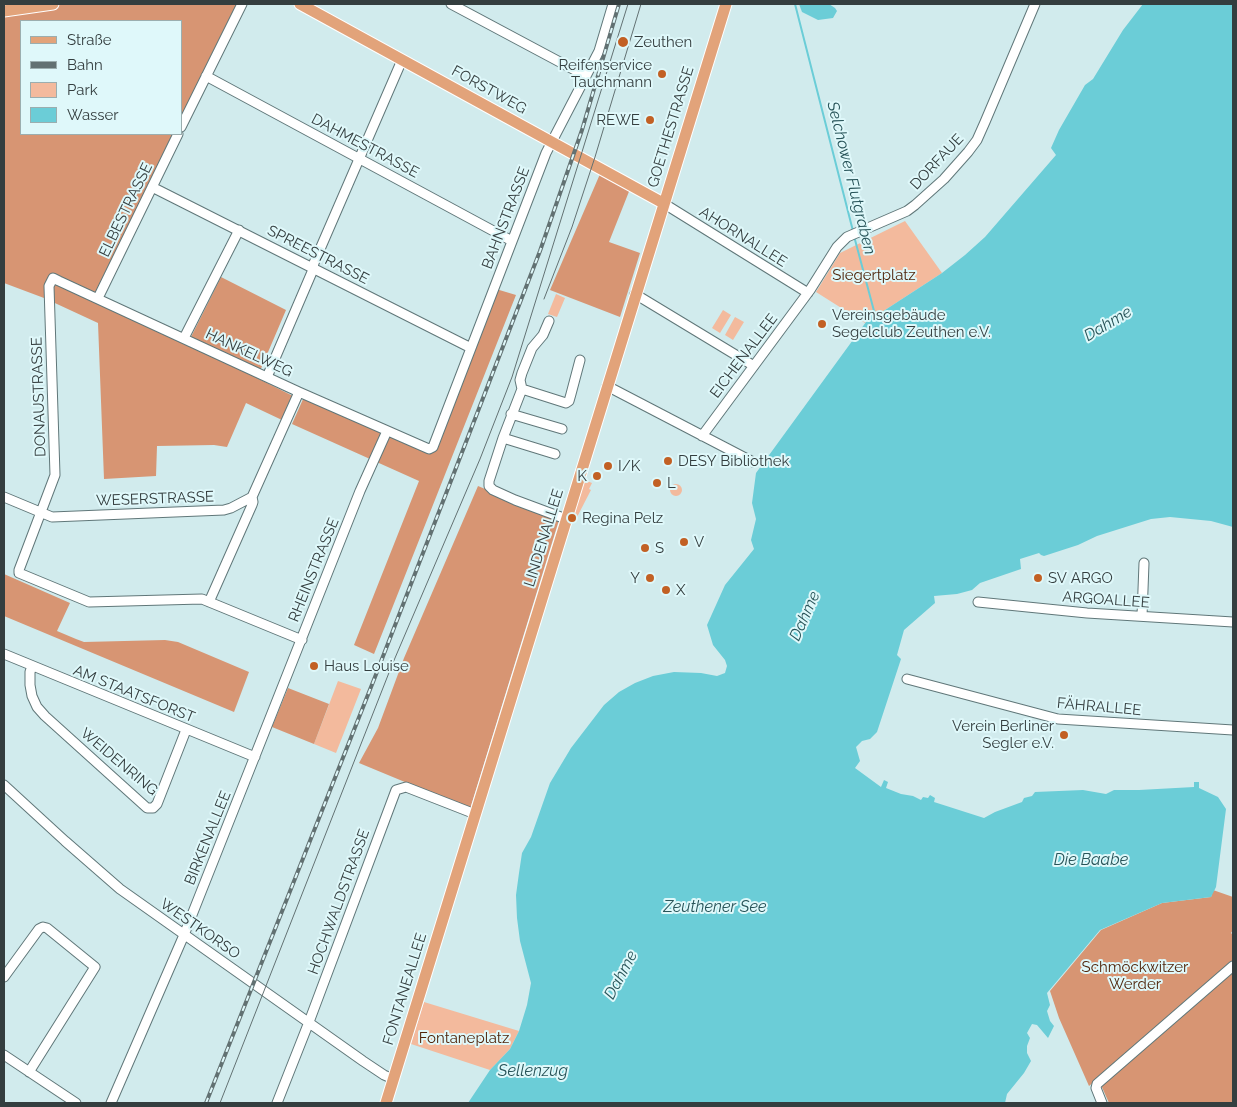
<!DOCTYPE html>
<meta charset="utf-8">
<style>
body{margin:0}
#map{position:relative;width:1237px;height:1107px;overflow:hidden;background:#d1ebed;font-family:Raleway,sans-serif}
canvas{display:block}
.frame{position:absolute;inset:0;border:5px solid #343e3f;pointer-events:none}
.legend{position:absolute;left:20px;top:20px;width:162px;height:115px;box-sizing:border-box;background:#dff8fa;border:1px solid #9baeaf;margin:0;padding:6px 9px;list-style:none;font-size:15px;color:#343e3f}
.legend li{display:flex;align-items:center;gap:10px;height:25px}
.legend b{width:25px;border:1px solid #9baeaf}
</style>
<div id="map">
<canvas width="1237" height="1107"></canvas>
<div class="frame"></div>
<ul class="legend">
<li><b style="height:6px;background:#e2a37a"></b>Straße</li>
<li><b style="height:6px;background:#627172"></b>Bahn</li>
<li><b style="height:14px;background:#f3ba9d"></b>Park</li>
<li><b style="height:14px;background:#6bcdd7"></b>Wasser</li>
</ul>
</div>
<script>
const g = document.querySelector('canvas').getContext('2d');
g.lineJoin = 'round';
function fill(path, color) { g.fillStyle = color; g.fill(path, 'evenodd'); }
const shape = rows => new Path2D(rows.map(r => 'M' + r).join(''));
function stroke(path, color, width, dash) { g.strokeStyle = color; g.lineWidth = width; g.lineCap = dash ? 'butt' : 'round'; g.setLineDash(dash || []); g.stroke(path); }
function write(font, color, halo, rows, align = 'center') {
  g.font = font + ' Raleway,sans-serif'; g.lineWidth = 4; g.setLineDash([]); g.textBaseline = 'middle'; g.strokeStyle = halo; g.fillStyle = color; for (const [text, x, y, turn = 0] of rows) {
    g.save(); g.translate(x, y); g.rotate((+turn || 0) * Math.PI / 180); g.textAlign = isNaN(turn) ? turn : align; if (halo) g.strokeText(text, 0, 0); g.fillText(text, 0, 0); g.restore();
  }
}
const green = shape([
 [905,221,942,273,882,312,874,311,865,323,816,292,840,253],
 [556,294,565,298,557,317,548,314],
 [723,310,731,315,720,333,712,328],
 [735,317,744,322,733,340,725,335],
 [587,481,592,483,589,489,591,490,576,519,573,518,584,482,586,482],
 '670 490a6 6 0 1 1 12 0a6 6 0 1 1-12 0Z',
 [338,681,361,689,336,753,314,744],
 [424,1002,519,1031,510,1049,490,1070,411,1044]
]);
const forest = shape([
 [4,4,238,4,181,121,181,21,21,21,21,134,175,134,94,297,188,343,221,277,286,310,257,378,293,396,282,420,246,403,227,447,214,445,157,446,156,476,104,479,98,323,44,298,4,283],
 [600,174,630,189,609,242,640,253,620,317,550,290],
 [496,289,516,295,374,654,354,645,419,481,292,424,304,397,429,454,435,449],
 [478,486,559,520,470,809,359,763,378,728,404,658],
 [4,574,70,603,57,631,76,639,84,642,165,640,178,642,249,672,234,712,4,616],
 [288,688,329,704,314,744,272,727],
 [1213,890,1233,897,1233,930,1231,933,1233,935,1233,963,1089,1086,1059,1018,1050,991,1101,930,1162,903,1211,897],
 [1233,970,1233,1103,1109,1103,1101,1085]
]);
const water = shape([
 [799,4,829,4,835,8,837,11,833,18,818,20,802,12],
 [1143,4,1233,4,1233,527,1211,521,1170,517,1151,519,1097,536,1078,545,1044,556,1041,555,1039,553,1020,559,1021,569,980,583,972,590,957,594,934,596,935,603,904,630,897,655,901,659,877,732,870,739,862,741,856,747,860,761,855,768,881,787,884,780,888,782,886,788,901,794,913,796,921,800,923,797,928,798,930,795,935,798,934,802,984,818,995,812,1022,802,1024,798,1032,796,1035,792,1083,790,1106,794,1114,790,1139,790,1194,787,1194,782,1199,782,1199,788,1218,797,1226,809,1216,887,1211,897,1162,903,1100,930,1047,993,1050,1005,1047,1011,1050,1021,1054,1026,1048,1038,1037,1025,1032,1024,1027,1033,1030,1038,1027,1046,1027,1053,1031,1061,1024,1073,1007,1094,1005,1103,468,1103,490,1070,510,1049,519,1031,527,1005,531,983,520,941,517,918,516,895,519,873,522,853,531,837,550,783,571,748,604,705,619,692,635,683,653,676,674,672,701,673,717,676,725,673,727,666,725,660,713,645,707,625,725,585,754,549,751,540,756,519,752,503,756,473,874,311,882,312,942,273,965,255,985,237,1056,155,1051,148,1059,130,1085,85,1093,79,1123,30]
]);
const stream = shape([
 [795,4,853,231],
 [854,236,874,311,876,313]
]);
const minor = shape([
 [451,4,586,76],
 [206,76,512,241],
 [181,127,242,4],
 [152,187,471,348],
 [663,203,808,293],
 [635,294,754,366],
 [98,298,178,134],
 [549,321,543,335,532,348,522,373,520,380,522,389,503,438,489,481,489,486,493,490,515,500,566,519],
 [184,338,239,230],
 [267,377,312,272,314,263,402,60],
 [607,386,753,462],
 [522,389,566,403,569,401,571,394,580,360],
 [511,414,562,429],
 [702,436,810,290,837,247,847,237,907,211,915,205,944,179,968,152,977,140,985,122,1035,4],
 [503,438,555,454],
 [4,497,52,517,224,510,231,508,252,497,299,392],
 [209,602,252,505,253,502,252,497],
 [978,602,1087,613,1233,622],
 [1142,616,1144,563],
 [302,640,202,599,89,602,19,573,19,570,55,475,49,286,53,278,59,281,299,392,429,449,433,447,546,153,599,51,613,4],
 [4,654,255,757],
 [32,666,30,672,30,685,32,696,37,707,45,716,147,808,153,808,157,804,186,730],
 [907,679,1058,719,1233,730],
 [4,785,65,841,120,889,363,1061,384,1075,393,1079],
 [4,977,39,929,43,927,47,928,95,967,29,1072],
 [4,1055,76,1103],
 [111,1103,184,935,360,491,387,431],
 [277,1103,309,1022,396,790,406,787,475,814],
 [1102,1103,1096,1088,1097,1084,1233,966]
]);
const major = shape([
 [300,4,663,203],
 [4,11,53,4],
 [386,1103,726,4]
]);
const tram = shape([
 [544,299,572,227,595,157,641,4],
 [220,1103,392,665,480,459,512,377,628,4]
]);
const rail = shape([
 [206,1103,375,677,540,251,582,130,619,4]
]);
const markers = [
 [623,42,6,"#c26024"],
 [662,74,5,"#c26024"],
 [650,120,5,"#c26024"],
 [822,324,5,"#c26024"],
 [668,461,5,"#c26024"],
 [608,466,5,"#c26024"],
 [597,476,5,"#c26024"],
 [657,483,5,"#c26024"],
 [572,518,5,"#c26024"],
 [684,542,5,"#c26024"],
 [645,548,5,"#c26024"],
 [650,578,5,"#c26024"],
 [1038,578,5,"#c26024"],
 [666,590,5,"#c26024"],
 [314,666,5,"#c26024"],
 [1064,735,5,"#c26024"]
];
const poiNames = [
 ["Zeuthen",634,42],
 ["Reifenservice",652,65,"right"],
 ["Tauchmann",652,82,"right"],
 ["REWE",640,120,"right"],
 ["Vereinsgebäude",832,315],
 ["Segelclub Zeuthen e.V.",832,332],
 ["DESY Bibliothek",678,461],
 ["I/K",618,466],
 ["K",587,476,"right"],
 ["L",667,483],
 ["Regina Pelz",582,518],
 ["V",694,542],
 ["S",655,548],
 ["Y",640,578,"right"],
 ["SV ARGO",1048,578],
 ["X",676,590],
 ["Haus Louise",324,666],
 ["Verein Berliner",1054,726,"right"],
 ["Segler e.V.",1054,743,"right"]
];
const streetNames = [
 ["FORSTWEG",489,90,29],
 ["GOETHESTRASSE",671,127,-73],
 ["DAHMESTRASSE",365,146,28],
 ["DORFAUE",937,162,-47],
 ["ELBESTRASSE",126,210,-64],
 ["BAHNSTRASSE",506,218,-69],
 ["AHORNALLEE",743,237,32],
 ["SPREESTRASSE",318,255,27],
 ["HANKELWEG",249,353,25],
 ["EICHENALLEE",744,356,-53],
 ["DONAUSTRASSE",39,397,-92],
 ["WESERSTRASSE",155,499,-2],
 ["LINDENALLEE",544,538,-73],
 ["RHEINSTRASSE",314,570,-68],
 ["ARGOALLEE",1106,600,4],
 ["AM STAATSFORST",134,694,22],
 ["FÄHRALLEE",1099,707,5],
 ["WEIDENRING",119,762,40],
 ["BIRKENALLEE",208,838,-68],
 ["HOCHWALDSTRASSE",339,902,-70],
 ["WESTKORSO",200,929,35],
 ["FONTANEALLEE",405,989,-73]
];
const parkNames = [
 ["Siegertplatz",874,275],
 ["Schmöckwitzer",1135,967],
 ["Werder",1135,984],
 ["Fontaneplatz",464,1038]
];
const waterNames = [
 ["Selchower Flutgraben",851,178,76],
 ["Dahme",1108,324,-31],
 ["Dahme",805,616,-66],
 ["Die Baabe",1091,860],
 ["Zeuthener See",715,907],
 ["Dahme",621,975,-62],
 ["Sellenzug",533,1071]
];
fill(green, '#f3ba9d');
fill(forest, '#d79573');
fill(water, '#6bcdd7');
stroke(stream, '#6bcdd7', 2);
stroke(minor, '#607779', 11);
stroke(major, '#fff', 13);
stroke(minor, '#fff', 9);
stroke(major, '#e2a37a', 11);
stroke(tram, '#627172', 1);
stroke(rail, '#627172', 4);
stroke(rail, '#dff8fa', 2, [5.5]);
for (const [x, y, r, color] of markers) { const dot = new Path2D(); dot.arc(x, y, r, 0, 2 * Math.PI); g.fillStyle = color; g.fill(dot); stroke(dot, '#dff8fa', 2); }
write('15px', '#343e3f', '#dff8fa', poiNames, 'left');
write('15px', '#343e3f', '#dff8fa', streetNames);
write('15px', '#50250b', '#dff8fa', parkNames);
write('italic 16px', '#285459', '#dff8fa', waterNames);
</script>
